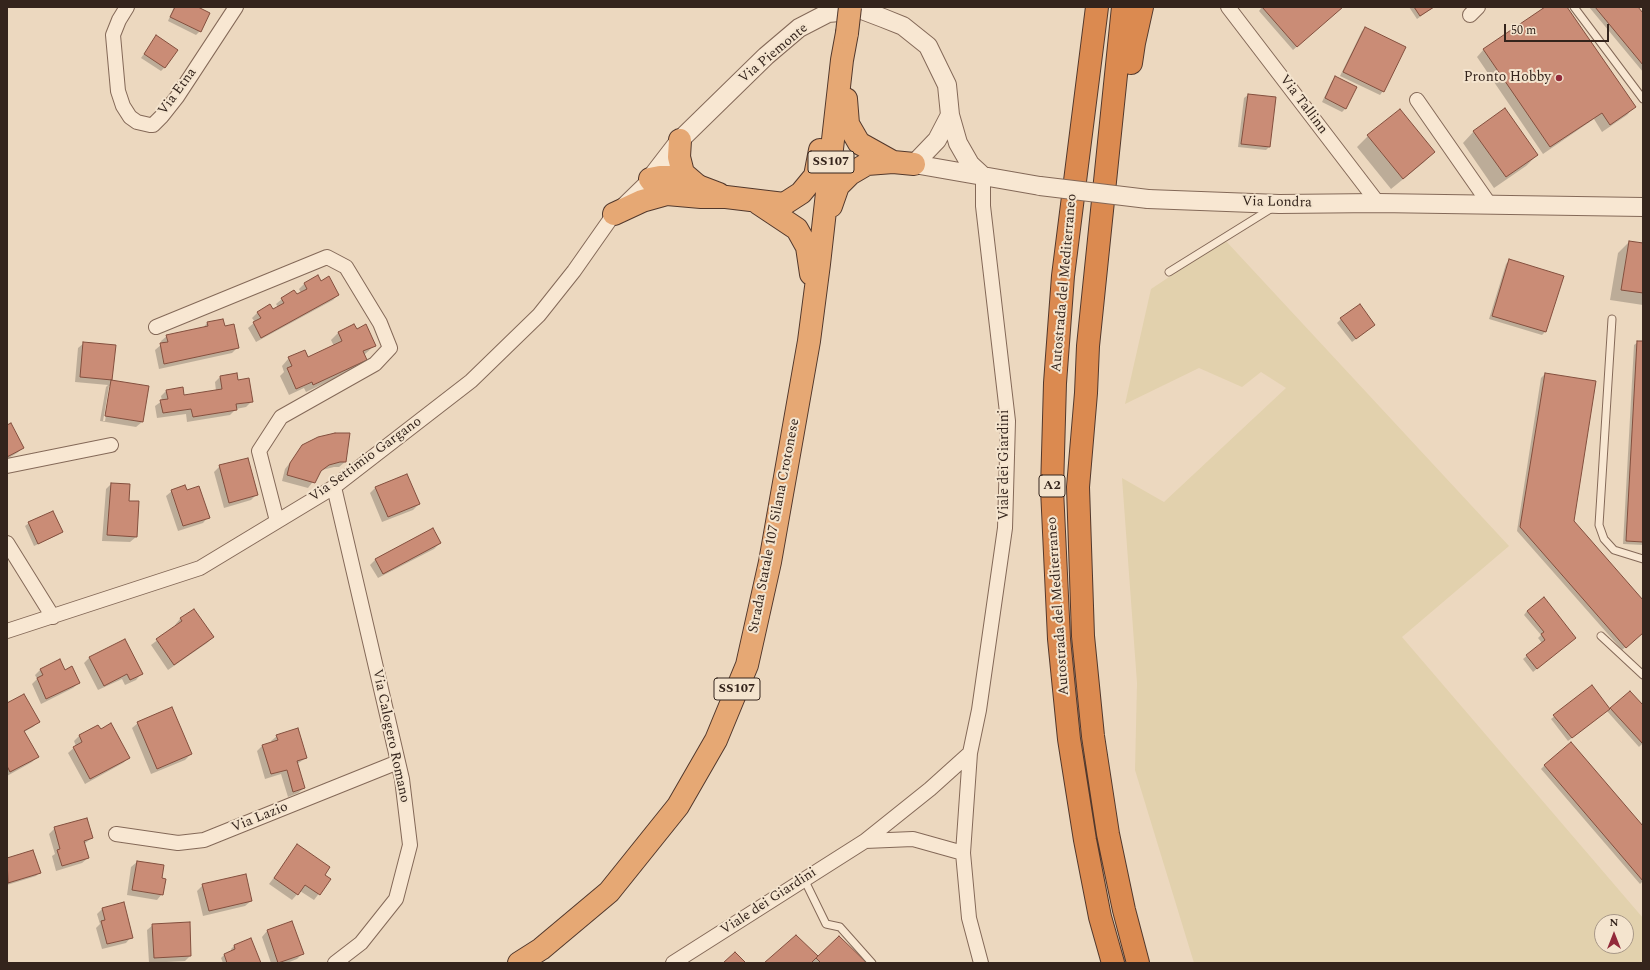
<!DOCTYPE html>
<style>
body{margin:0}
#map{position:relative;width:1650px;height:970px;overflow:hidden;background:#ecd8bf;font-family:Spectral,serif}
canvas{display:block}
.frame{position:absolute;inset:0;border:8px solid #34241c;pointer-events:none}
.north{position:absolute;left:1594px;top:914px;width:40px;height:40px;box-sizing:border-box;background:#f4e4ce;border:1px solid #a79787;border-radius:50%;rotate:0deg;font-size:11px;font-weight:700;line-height:16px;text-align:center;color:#34241c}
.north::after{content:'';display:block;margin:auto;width:14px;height:18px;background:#922a3a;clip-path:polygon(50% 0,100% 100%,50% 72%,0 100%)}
.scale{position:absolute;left:1504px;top:24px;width:105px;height:18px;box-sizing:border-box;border:2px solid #34241c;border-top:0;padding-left:5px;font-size:12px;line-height:14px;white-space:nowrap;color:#34241c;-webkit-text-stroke:3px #f4e4ce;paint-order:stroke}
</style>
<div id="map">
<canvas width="1650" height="970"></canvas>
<div class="frame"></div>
<div class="north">N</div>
<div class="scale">50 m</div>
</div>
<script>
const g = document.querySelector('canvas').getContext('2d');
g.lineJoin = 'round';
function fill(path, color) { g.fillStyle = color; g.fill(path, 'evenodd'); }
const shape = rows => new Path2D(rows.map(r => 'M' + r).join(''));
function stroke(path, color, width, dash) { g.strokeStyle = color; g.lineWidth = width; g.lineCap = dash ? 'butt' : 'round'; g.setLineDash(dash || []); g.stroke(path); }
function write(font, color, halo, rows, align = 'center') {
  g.font = font + ' Spectral,serif'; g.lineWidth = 4; g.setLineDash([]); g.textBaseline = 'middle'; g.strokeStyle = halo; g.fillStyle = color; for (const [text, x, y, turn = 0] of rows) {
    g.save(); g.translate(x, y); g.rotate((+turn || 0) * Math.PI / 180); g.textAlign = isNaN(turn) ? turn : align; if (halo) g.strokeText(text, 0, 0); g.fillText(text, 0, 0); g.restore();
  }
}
const farmland = shape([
 [1225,240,1509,546,1402,637,1643,918,1643,963,1194,963,1135,770,1137,683,1122,478,1164,502,1286,388,1261,372,1242,387,1199,368,1125,404,1151,289],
 [1602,922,1626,922,1626,946,1602,946]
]);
const shadow = shape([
 [174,7,196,7,200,31,196,35,168,21],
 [1262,7,1342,7,1293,50,1259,11],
 [1409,7,1434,7,1417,19],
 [1547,7,1566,7,1634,107,1627,115,1602,132,1594,119,1543,154,1477,57,1484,49],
 [1589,7,1636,7,1643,15,1643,72],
 [1365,28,1383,91,1380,95,1340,76,1362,31],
 [156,37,164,68,161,71,141,58],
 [1336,78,1346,108,1342,112,1322,102,1332,81],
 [1248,95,1275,98,1269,147,1266,150,1238,147,1244,98],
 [1474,131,1537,155,1526,166,1494,188,1463,143],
 [1368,136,1434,152,1423,163,1391,189,1357,147],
 [1629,242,1643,244,1643,305,1610,300,1618,253],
 [1510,260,1545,332,1542,335,1489,319,1506,264],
 [318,277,321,282,338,295,333,300,256,342,248,328,255,322,252,318,258,312,272,310,278,307,276,304,282,299,296,296,301,293,299,289,304,284],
 [1341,319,1371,328,1352,342,1337,323],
 [207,323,224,327,238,347,232,353,159,369,155,350,162,344,161,341,167,336,203,328],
 [356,330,375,345,364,355,366,360,359,367,306,392,304,388,289,395,280,376,284,372,282,366,289,358,307,359,334,346,331,340,339,332],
 [1638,342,1643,342,1643,545,1623,544,1634,345],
 [84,343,112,379,110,381,148,387,142,422,136,427,100,421,106,387,108,385,75,382,78,348],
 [109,386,111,386,105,421,103,421],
 [1545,374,1573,521,1643,601,1643,632,1622,650,1517,531,1541,378],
 [220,377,237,381,252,401,246,407,236,409,230,415,187,422,186,414,157,418,155,406,162,401,161,396,166,391,183,396,216,391,215,382],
 [7,427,23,448,17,453,7,459],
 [303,446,345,462,339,467,334,467,322,470,308,488,282,481,285,469],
 [220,466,256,495,251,500,224,508,214,472],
 [111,484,136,537,130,542,102,541,106,489],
 [376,487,419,504,413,510,382,522,370,493],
 [172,491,187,492,208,517,203,523,178,531,166,496],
 [29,523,62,532,58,535,34,546,25,526],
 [440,543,434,549,378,578,370,565,376,559],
 [193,610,213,637,207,643,168,670,151,645,176,626,175,625,180,619],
 [1527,611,1571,641,1533,672,1523,659,1542,643,1538,638,1541,635,1524,615],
 [90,657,141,674,136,680,125,685,122,679,98,690,84,663],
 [41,669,65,671,79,683,73,688,41,704,32,684,37,679,35,675],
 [1592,687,1610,710,1630,692,1643,707,1643,743,1639,747,1607,711,1568,741,1551,719],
 [7,705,38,722,33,727,24,732,37,757,32,762,7,776],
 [138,723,191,754,185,760,151,774,132,728],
 [98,726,100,730,129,758,123,763,85,784,68,753,76,746,74,741,79,736],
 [277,736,306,758,297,764,304,788,298,793,288,797,281,774,265,779,257,751,262,746,272,743,271,741],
 [1545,765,1643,828,1643,881,1640,884,1541,769],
 [55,828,92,838,84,844,88,858,82,863,56,871,52,856,55,854,49,834],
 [298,846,323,875,330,879,314,900,300,891,292,900,269,884],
 [33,851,40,872,36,876,7,885,7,859],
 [137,862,160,879,162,894,157,900,127,895,131,867],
 [203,885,251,901,245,906,203,916,197,891],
 [103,908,131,937,126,943,102,949,96,928,100,924,97,914],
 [291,923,302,954,297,959,287,963,271,963,262,937,267,931],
 [153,925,190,956,185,961,149,963,147,930],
 [796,936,818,958,866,963,765,963],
 [250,940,260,963,223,963,221,958,224,955,232,952,231,949,234,946]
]);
const building = shape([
 [175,7,198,7,210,13,201,32,170,17,175,7],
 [1262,7,1343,7,1297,47,1262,7],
 [1414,7,1434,7,1420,16,1414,7],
 [1545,7,1567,7,1636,107,1610,125,1602,113,1550,147,1483,49,1545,7],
 [1595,7,1638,7,1643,13,1643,65,1595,7],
 [1365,27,1406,47,1384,92,1343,72,1365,27],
 [156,35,178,50,165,68,144,54,156,35],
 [1335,76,1357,87,1346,109,1325,98,1335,76],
 [1248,94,1276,97,1270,147,1241,144,1248,94],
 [1505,108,1538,155,1506,177,1473,131,1505,108],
 [1400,109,1435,152,1403,179,1367,135,1400,109],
 [1629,241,1643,243,1643,293,1621,290,1629,241],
 [1509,259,1564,276,1546,332,1492,316,1509,259],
 [318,275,321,281,329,276,339,295,261,338,253,322,261,318,257,312,270,304,273,309,284,303,281,298,294,290,297,294,307,289,304,283,318,275],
 [1360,304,1375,325,1356,339,1340,318,1360,304],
 [223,319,225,326,234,324,239,348,164,364,160,343,168,342,166,335,208,326,207,322,223,319],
 [354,324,357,329,366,324,376,346,363,351,367,360,313,385,312,382,296,389,287,368,292,366,288,357,305,350,308,357,342,341,338,332,354,324],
 [1637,341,1643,341,1643,542,1626,541,1637,341],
 [83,342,116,345,112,380,80,377,83,342],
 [237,373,238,380,249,378,253,402,236,404,237,410,193,417,191,409,163,413,160,400,168,399,166,390,183,387,184,395,222,389,220,376,237,373],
 [1545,373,1596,381,1574,521,1643,600,1643,633,1626,648,1520,527,1545,373],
 [111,380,149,386,143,422,105,416,111,380],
 [11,423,24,448,7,457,7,425,11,423],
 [335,433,350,433,346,462,340,462,329,465,321,471,315,483,287,475,290,463,302,445,318,437,335,433],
 [248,458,258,495,229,503,219,465,248,458],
 [407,474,420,504,388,517,375,487,407,474],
 [111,483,130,484,129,501,139,501,137,537,107,535,111,483],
 [185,485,187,490,199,486,210,518,183,526,171,490,185,485],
 [53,511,63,532,38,544,28,522,53,511],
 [433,528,441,543,383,574,375,559,433,528],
 [1544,597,1576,638,1537,669,1526,655,1545,640,1541,634,1544,632,1527,611,1544,597],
 [194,609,214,637,174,665,156,639,182,621,180,618,194,609],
 [125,639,143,674,130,680,127,674,104,686,89,657,125,639],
 [60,659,65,670,72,666,80,683,46,699,37,678,43,675,40,669,60,659],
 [1592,685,1610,709,1572,738,1553,715,1592,685],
 [1630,691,1643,705,1643,744,1610,708,1630,691],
 [24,694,40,722,24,731,39,757,10,772,7,766,7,703,24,694],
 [172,707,192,754,157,769,137,722,172,707],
 [111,723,130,758,90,779,73,747,82,742,79,735,98,725,101,729,111,723],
 [298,728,307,758,297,761,305,788,293,792,287,770,271,774,262,745,278,740,276,735,298,728],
 [1571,742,1643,826,1643,881,1544,765,1571,742],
 [87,818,93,838,84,841,89,858,62,866,57,850,60,849,54,827,87,818],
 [297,844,330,867,325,875,331,879,320,895,305,885,298,895,274,878,297,844],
 [33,850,41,873,8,883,7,858,33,850],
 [137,861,164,865,162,878,166,879,163,895,132,890,137,861],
 [246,874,252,901,209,911,202,884,246,874],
 [124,902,133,938,107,944,101,921,105,920,102,908,124,902],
 [292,921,304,954,278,963,267,930,292,921],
 [190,922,191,956,154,958,152,924,190,922],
 [796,935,818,956,811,963,764,963,796,935],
 [839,936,867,963,821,963,816,958,839,936],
 [251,938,261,963,227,963,224,954,235,949,234,945,251,938],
 [735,952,746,963,723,963,735,952]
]);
const service = shape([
 [1574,7,1643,99],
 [1169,272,1272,208],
 [1612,319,1599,525,1604,539,1614,550,1643,559],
 [1601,636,1643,675],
 [804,879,826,924,840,927,872,963]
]);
const minor = shape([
 [127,7,119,20,113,35,118,91,123,106,130,117,137,122,150,125,153,125,162,116,177,97,236,7],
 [1228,7,1378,203],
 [1470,15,1478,7],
 [1417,100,1490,205],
 [156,327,327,257,346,267,380,323,390,348,375,364,281,417,259,451,277,521],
 [7,466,111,445],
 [334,487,402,779,410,845,396,899,361,943,335,963],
 [7,543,53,617],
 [7,631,200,568,334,487,471,381,539,315,574,271,614,214,650,179],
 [116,834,178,843,204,840,398,762],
 [865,841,913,839,963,853],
 [673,963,865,841,930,789,970,753],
 [981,963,969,918,963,853,970,753,979,710,1005,528,1008,421,983,206,983,176]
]);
const tertiary = shape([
 [914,164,1040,186],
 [914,164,937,140,950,115],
 [650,179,680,140,766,56,799,28,828,13,862,10,883,18,903,26,928,46,947,85,950,115,958,143,970,164,983,176],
 [1148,199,1279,204,1378,203,1643,207]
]);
const trunk = shape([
 [846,99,848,124,859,143,893,162],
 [680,140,679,157,683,173,698,186,719,194],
 [667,194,657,188,650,179,660,177,673,177,697,185],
 [758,203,797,229,807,247,811,274],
 [831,206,838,186,850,174,867,164,893,162,914,164],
 [614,214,642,201,667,194,701,197,726,197,784,204,801,193,815,176,820,150],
 [519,963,541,949,609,892,678,806,716,740,747,665,770,562,809,341,819,264,842,60,847,33]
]);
const motorway = shape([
 [1097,7,1063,276,1055,383,1052,489,1059,639,1069,739,1085,840,1100,917,1113,963],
 [1123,7,1088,346,1086,393,1078,487,1083,636,1093,736,1108,834,1124,910,1138,963],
 [1131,63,1134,43,1142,7]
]);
const tertiaryBridge = shape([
 [1040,186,1148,199]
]);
const trunkBridge = shape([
 [847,33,850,7]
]);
const markers = [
 [1559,78,4,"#922a3a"]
];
const shields = [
 [831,162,46],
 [1052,486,26],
 [737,689,46]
];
const shieldNames = [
 ["SS107",831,162],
 ["A2",1052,486],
 ["SS107",737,689]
];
const streetNames = [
 ["Via Piemonte",774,54,-40],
 ["Via Etna",178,92,-54],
 ["Via Tallinn",1303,105,53],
 ["Via Londra",1277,203,1],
 ["Autostrada del Mediterraneo",1065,283,-85],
 ["Via Settimio Gargano",366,460,-36],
 ["Viale dei Giardini",1005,465,-90],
 ["Strada Statale 107 Silana Crotonese",775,526,-79],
 ["Autostrada del Mediterraneo",1059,606,-94],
 ["Via Calogero Romano",390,736,78],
 ["Via Lazio",260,818,-22],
 ["Viale dei Giardini",769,902,-33]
];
const poiNames = [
 ["Pronto Hobby",1551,78]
];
fill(farmland, '#e2d1ad');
fill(shadow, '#0003');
fill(building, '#ca8c76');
stroke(building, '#834f3e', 1);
stroke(service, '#846958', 9);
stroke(minor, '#846958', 16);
stroke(tertiary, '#846958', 20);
stroke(trunk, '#52382c', 24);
stroke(motorway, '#52382c', 24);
stroke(service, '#f8e7d2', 7);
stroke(minor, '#f8e7d2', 14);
stroke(tertiary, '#f8e7d2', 18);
stroke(trunk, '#e6a874', 22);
stroke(motorway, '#db8a50', 22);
stroke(tertiaryBridge, '#846958', 20, []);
stroke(trunkBridge, '#52382c', 24, []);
stroke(tertiaryBridge, '#f8e7d2', 18);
stroke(trunkBridge, '#e6a874', 22);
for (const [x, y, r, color] of markers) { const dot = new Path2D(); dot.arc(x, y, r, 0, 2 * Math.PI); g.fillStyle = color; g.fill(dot); stroke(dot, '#f4e4ce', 1.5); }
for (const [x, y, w] of shields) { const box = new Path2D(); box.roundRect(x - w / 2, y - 11, w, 22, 3); g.fillStyle = '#f4e4ce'; g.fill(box); stroke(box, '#34241c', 1); }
write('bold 13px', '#34241c', null, shieldNames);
write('14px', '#34241c', '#f4e4ce', streetNames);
write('14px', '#34241c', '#f4e4ce', poiNames, 'right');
</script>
